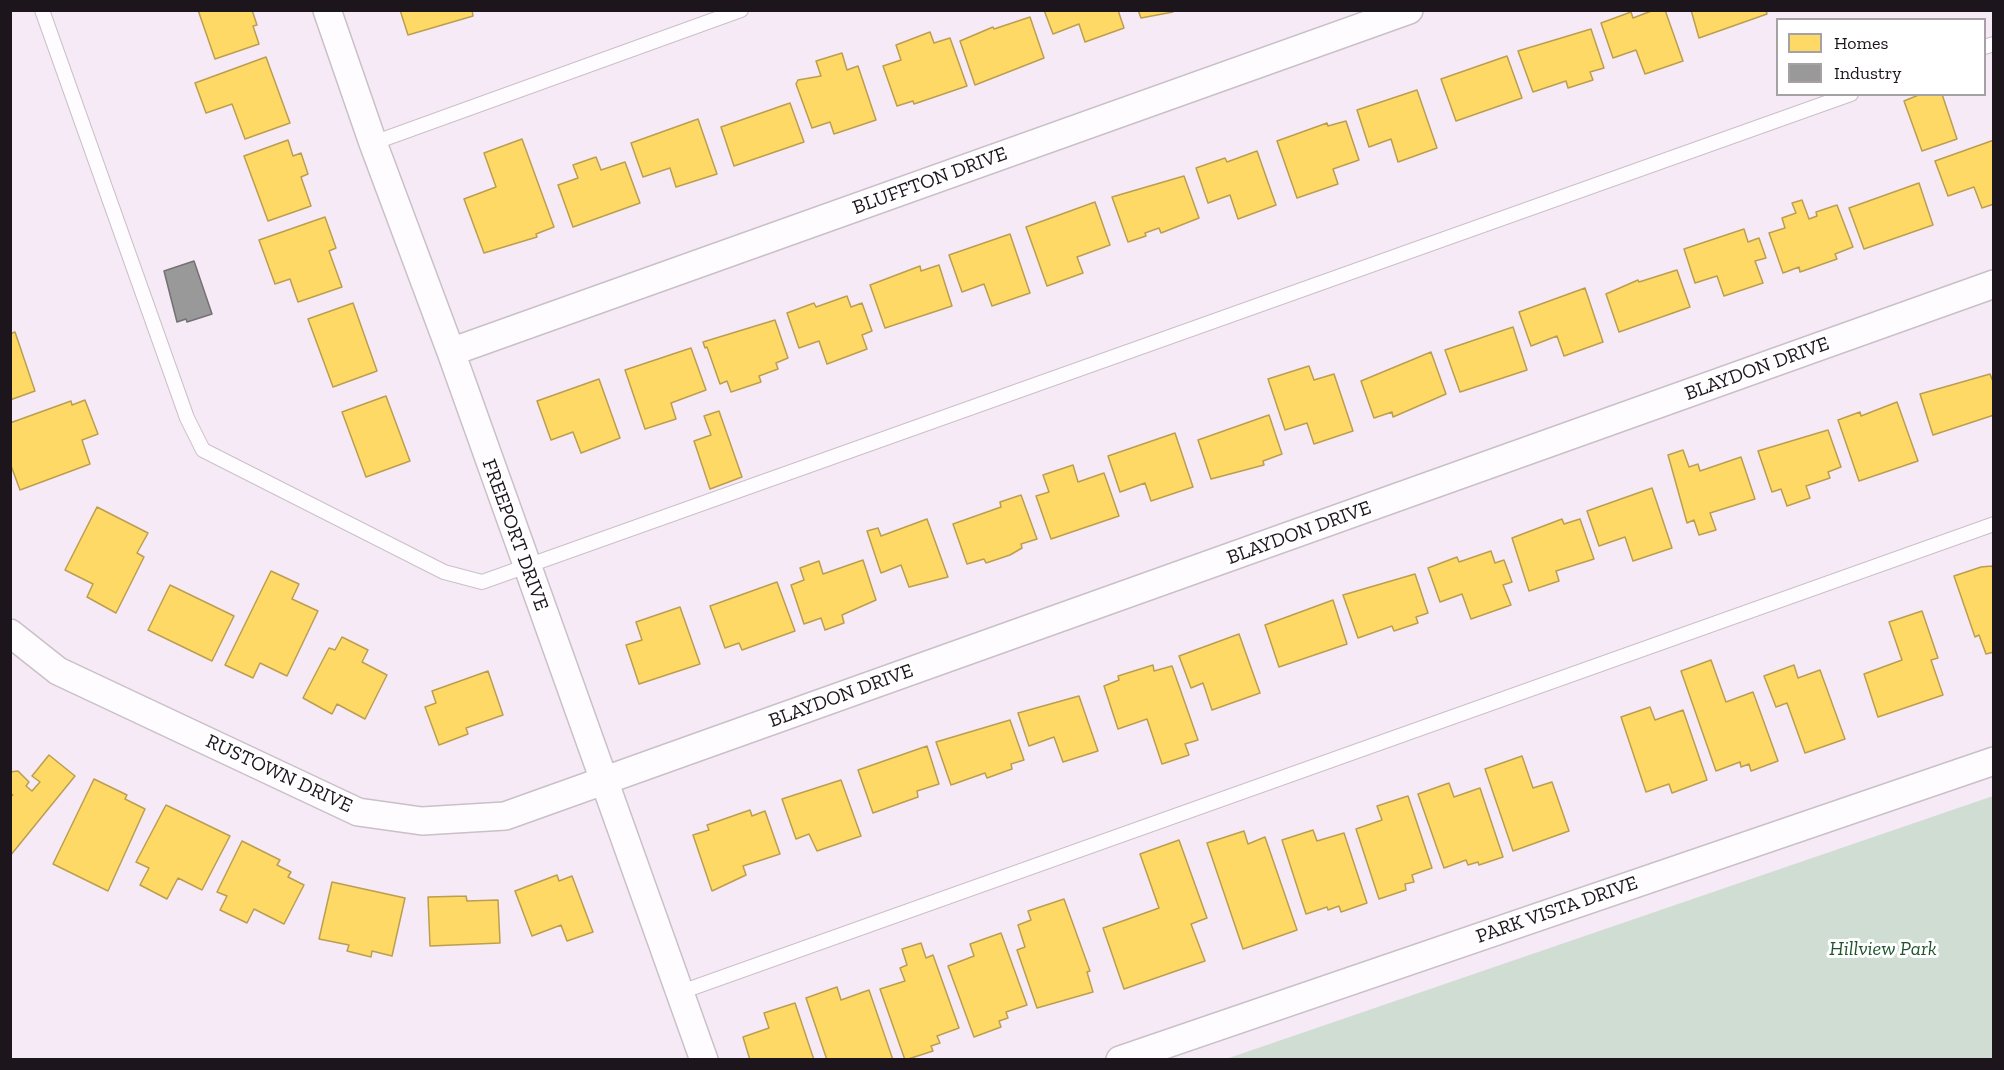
<!DOCTYPE html>
<style>
body{margin:0}
#map{position:relative;width:2004px;height:1070px;overflow:hidden;background:#f6eaf6;font-family:"Zilla Slab",serif}
canvas{display:block}
.frame{position:absolute;inset:0;border:12px solid #1d151c;pointer-events:none}
.legend{position:absolute;left:1776px;top:18px;width:210px;height:78px;box-sizing:border-box;background:#fff;border:2px solid #a5a1a4;margin:0;padding:8px 10px;list-style:none;font-size:18px;color:#1d151c}
.legend li{display:flex;align-items:center;gap:12px;height:30px}
.legend b{width:30px;border:2px solid #a5a1a4}
</style>
<div id="map">
<canvas width="2004" height="1070"></canvas>
<div class="frame"></div>
<ul class="legend">
<li><b style="height:16px;background:#ffd966"></b>Homes</li>
<li><b style="height:16px;background:#999"></b>Industry</li>
</ul>
</div>
<script>
const g = document.querySelector('canvas').getContext('2d');
g.lineJoin = 'round';
function fill(path, color) { g.fillStyle = color; g.fill(path, 'evenodd'); }
const shape = rows => new Path2D(rows.map(r => 'M' + r).join(''));
function stroke(path, color, width, dash) { g.strokeStyle = color; g.lineWidth = width; g.lineCap = dash ? 'butt' : 'round'; g.setLineDash(dash || []); g.stroke(path); }
function write(font, color, halo, rows, align = 'center') {
  g.font = font + ' "Zilla Slab",serif'; g.lineWidth = 6; g.setLineDash([]); g.textBaseline = 'middle'; g.strokeStyle = halo; g.fillStyle = color; for (const [text, x, y, turn = 0] of rows) {
    g.save(); g.translate(x, y); g.rotate((+turn || 0) * Math.PI / 180); g.textAlign = isNaN(turn) ? turn : align; if (halo) g.strokeText(text, 0, 0); g.fillText(text, 0, 0); g.restore();
  }
}
const green = shape([
 [1993,796,1993,1059,1226,1059]
]);
const homes = shape([
 [198,10,252,10,257,25,253,26,259,44,215,59,198,10],
 [400,10,472,10,473,16,408,35,400,10],
 [1044,10,1118,10,1124,28,1085,42,1079,24,1053,34,1044,10],
 [1138,10,1172,10,1173,12,1141,18,1138,10],
 [1654,10,1665,10,1683,61,1645,74,1636,50,1613,58,1601,23,1631,12,1633,18,1654,10],
 [1691,10,1766,10,1767,14,1699,38,1691,10],
 [1030,17,1044,58,975,85,960,41,993,27,994,29,1030,17],
 [1591,29,1604,68,1590,72,1593,80,1568,88,1566,81,1533,92,1518,51,1591,29],
 [930,32,934,43,950,38,967,86,914,104,913,101,897,106,883,66,901,60,896,45,930,32],
 [842,53,847,70,858,66,876,120,834,134,830,122,812,128,796,84,798,80,821,76,816,61,842,53],
 [1507,56,1522,98,1456,121,1441,79,1507,56],
 [266,57,290,123,245,139,232,104,206,113,195,83,266,57],
 [1417,90,1437,148,1398,162,1391,139,1369,147,1357,110,1417,90],
 [1921,94,1942,94,1957,139,1922,151,1904,101,1921,94],
 [790,103,804,142,734,166,721,127,790,103],
 [698,119,717,174,676,187,670,168,643,177,631,143,698,119],
 [1346,121,1359,160,1333,169,1338,184,1297,198,1277,141,1327,123,1328,126,1346,121],
 [522,139,554,227,536,234,537,237,484,253,464,199,496,187,484,153,522,139],
 [288,140,293,156,301,153,308,174,301,177,311,206,268,221,244,156,288,140],
 [1994,140,1994,204,1982,208,1974,187,1948,196,1935,161,1994,140],
 [1257,151,1276,205,1238,219,1230,195,1208,203,1196,168,1225,158,1227,162,1257,151],
 [596,157,601,170,625,162,640,203,573,227,558,185,578,178,573,165,596,157],
 [1184,176,1199,218,1161,233,1159,228,1145,233,1146,236,1128,242,1112,197,1184,176],
 [1919,183,1933,225,1864,249,1849,208,1919,183],
 [1802,200,1809,219,1817,216,1816,212,1837,205,1853,247,1835,254,1837,259,1800,272,1799,267,1783,273,1769,233,1785,228,1782,218,1796,213,1792,203,1802,200],
 [1095,202,1110,245,1077,257,1083,273,1047,286,1026,227,1095,202],
 [325,217,336,248,329,251,342,287,298,302,290,279,275,284,259,240,325,217],
 [1744,229,1748,242,1759,238,1766,258,1755,261,1763,283,1724,296,1717,276,1695,283,1684,249,1744,229],
 [1010,234,1030,293,992,306,984,284,962,292,949,255,1010,234],
 [939,265,952,306,885,328,870,285,920,266,921,271,939,265],
 [1677,270,1690,307,1619,332,1606,294,1638,280,1639,282,1677,270],
 [1585,288,1603,342,1564,356,1557,336,1531,346,1519,312,1585,288],
 [847,296,851,307,862,303,872,331,862,335,867,349,827,364,819,341,799,348,787,313,814,303,816,307,847,296],
 [353,303,377,371,333,387,308,319,353,303],
 [775,320,788,358,776,363,778,369,759,376,761,382,731,392,727,381,720,384,707,347,705,348,703,342,775,320],
 [1513,327,1527,370,1460,392,1445,350,1513,327],
 [15,332,35,391,10,400,10,334,15,332],
 [691,348,706,390,671,403,676,419,645,429,625,370,691,348],
 [1431,352,1446,394,1393,417,1392,412,1374,418,1361,381,1431,352],
 [1309,366,1314,380,1334,374,1353,431,1314,444,1307,423,1285,430,1268,379,1309,366],
 [1990,374,1994,384,1994,415,1933,435,1920,394,1990,374],
 [599,379,620,438,581,453,573,432,551,440,537,401,599,379],
 [386,396,410,461,366,477,342,412,386,396],
 [85,400,98,434,82,440,90,464,20,490,10,463,10,423,71,401,72,405,85,400],
 [1897,402,1918,461,1859,481,1838,420,1860,412,1861,416,1897,402],
 [719,411,742,477,710,489,694,441,711,435,704,416,719,411],
 [1269,415,1282,454,1263,461,1264,465,1211,479,1198,440,1269,415],
 [1828,430,1841,467,1828,472,1830,478,1806,486,1810,498,1787,506,1781,489,1772,492,1758,451,1828,430],
 [1175,433,1193,487,1151,501,1145,483,1120,492,1108,456,1175,433],
 [1683,450,1689,467,1698,464,1700,471,1741,457,1755,499,1710,513,1716,530,1699,535,1694,520,1687,523,1668,455,1683,450],
 [1073,465,1078,482,1104,473,1119,516,1051,539,1036,496,1049,492,1043,475,1073,465],
 [1652,488,1672,548,1633,561,1625,537,1599,546,1587,511,1652,488],
 [1021,495,1037,539,1021,544,1022,548,1010,555,986,563,984,559,967,564,953,524,1001,507,1000,502,1021,495],
 [97,507,148,533,137,553,144,557,116,613,87,597,93,584,65,570,97,507],
 [927,519,948,577,909,587,901,565,881,573,867,531,878,528,881,536,927,519],
 [1562,519,1564,524,1580,519,1594,559,1556,571,1559,581,1529,591,1512,538,1562,519],
 [1491,551,1495,563,1504,560,1512,582,1503,585,1511,605,1471,619,1462,594,1440,602,1428,568,1457,557,1459,562,1491,551],
 [863,560,876,600,842,615,844,623,825,630,821,618,804,624,791,585,804,580,800,568,819,561,823,574,863,560],
 [1992,566,1994,571,1994,652,1986,654,1979,635,1975,637,1954,576,1981,567,1992,566],
 [271,571,299,584,292,599,318,611,287,676,260,663,253,678,225,665,271,571],
 [1415,574,1428,613,1416,617,1418,623,1394,631,1392,626,1358,638,1343,595,1415,574],
 [777,582,795,631,742,650,739,643,725,648,710,606,777,582],
 [170,585,234,616,212,661,148,630,170,585],
 [1333,600,1347,644,1279,667,1265,625,1333,600],
 [680,607,700,664,639,684,626,645,642,640,636,622,680,607],
 [1922,611,1938,658,1931,660,1943,695,1878,717,1864,674,1902,660,1889,622,1922,611],
 [1239,634,1260,693,1212,710,1203,683,1191,688,1179,656,1239,634],
 [342,637,368,650,362,662,387,675,365,719,337,704,332,714,303,698,329,648,335,650,342,637],
 [1711,660,1726,702,1753,692,1778,761,1751,771,1749,764,1741,767,1740,762,1716,771,1681,671,1711,660],
 [1153,665,1154,671,1172,666,1198,740,1185,744,1189,755,1162,764,1147,719,1118,729,1104,686,1119,680,1118,676,1153,665],
 [1794,665,1798,678,1820,670,1845,739,1805,753,1787,703,1776,707,1764,676,1794,665],
 [488,671,503,715,466,728,468,734,439,745,425,707,436,703,432,691,488,671],
 [1079,696,1098,751,1063,762,1054,737,1029,746,1018,713,1079,696],
 [1650,707,1655,720,1683,710,1707,780,1672,793,1669,784,1646,792,1621,717,1650,707],
 [1010,720,1024,760,1011,764,1012,769,987,778,985,773,951,785,936,742,1010,720],
 [927,746,939,784,917,791,918,797,873,813,858,770,927,746],
 [49,755,75,776,10,856,10,797,13,795,10,793,10,772,18,771,29,782,26,786,32,791,40,782,32,776,49,755],
 [1522,756,1533,788,1552,782,1569,831,1513,851,1485,769,1522,756],
 [94,779,127,795,125,799,145,809,108,891,53,864,94,779],
 [841,780,861,836,817,851,809,834,796,839,782,799,841,780],
 [1449,783,1454,797,1480,788,1503,857,1479,865,1478,862,1468,865,1466,860,1444,868,1418,794,1449,783],
 [1408,796,1432,868,1412,875,1414,882,1405,884,1406,890,1379,899,1356,829,1382,820,1377,806,1408,796],
 [166,805,230,836,202,890,178,878,167,899,140,885,149,868,136,862,166,805],
 [750,810,752,816,765,811,780,854,743,866,746,875,712,891,693,835,709,830,707,825,750,810],
 [1313,830,1317,841,1344,833,1367,903,1341,912,1339,906,1328,910,1327,907,1306,914,1282,840,1313,830],
 [1244,831,1248,844,1265,837,1297,930,1243,949,1207,843,1244,831],
 [1179,840,1207,918,1191,924,1205,961,1124,989,1103,928,1159,908,1140,854,1179,840],
 [242,841,280,860,277,865,291,872,288,877,304,885,284,924,254,909,247,923,220,910,227,896,217,892,242,841],
 [557,875,559,881,572,876,593,932,567,941,561,925,532,936,515,891,557,875],
 [332,882,405,898,392,956,372,951,371,957,347,951,349,945,319,939,332,882],
 [466,896,467,901,498,900,500,943,430,946,428,897,466,896],
 [1064,899,1090,971,1087,972,1093,992,1037,1008,1017,950,1025,947,1018,925,1031,920,1028,911,1064,899],
 [1001,933,1027,1005,1006,1012,1008,1018,999,1021,1001,1027,974,1037,948,966,974,956,970,944,1001,933],
 [921,943,926,958,933,955,959,1028,937,1036,940,1043,931,1046,933,1051,905,1060,880,989,905,981,900,968,907,965,902,949,921,943],
 [837,987,841,1000,869,990,893,1060,827,1060,806,998,837,987],
 [795,1003,814,1060,750,1060,743,1037,769,1028,764,1013,795,1003]
]);
const industry = shape([
 [194,261,212,314,187,322,186,319,177,322,164,271,194,261]
]);
const lane = shape([
 [42,10,187,418,203,450,444,572,482,582,1851,94],
 [1984,47,1994,44],
 [373,143,741,10],
 [681,992,1994,524]
]);
const street = shape([
 [327,10,373,143,451,352,704,1060],
 [451,352,1409,10],
 [10,633,58,671,358,812,422,821,505,816,1994,284],
 [1120,1060,1994,761]
]);
const streetNames = [
 ["BLUFFTON DRIVE",930,181,-20],
 ["BLAYDON DRIVE",1757,369,-20],
 ["BLAYDON DRIVE",1299,533,-20],
 ["FREEPORT DRIVE",515,535,70],
 ["BLAYDON DRIVE",841,696,-20],
 ["RUSTOWN DRIVE",279,774,25],
 ["PARK VISTA DRIVE",1557,910,-19]
];
const parkNames = [
 ["Hillview Park",1883,949]
];
fill(green, '#d0ddd2');
fill(homes, '#ffd966');
stroke(homes, '#bb9e50', 1.5);
fill(industry, '#999');
stroke(industry, '#747174', 1.5);
stroke(lane, '#c9c0c8', 16);
stroke(street, '#c9c0c8', 30);
stroke(lane, '#fefcfe', 14);
stroke(street, '#fefcfe', 27);
write('20px', '#1d151c', '#fff', streetNames);
write('italic 20px', '#20552c', '#fff', parkNames);
</script>
